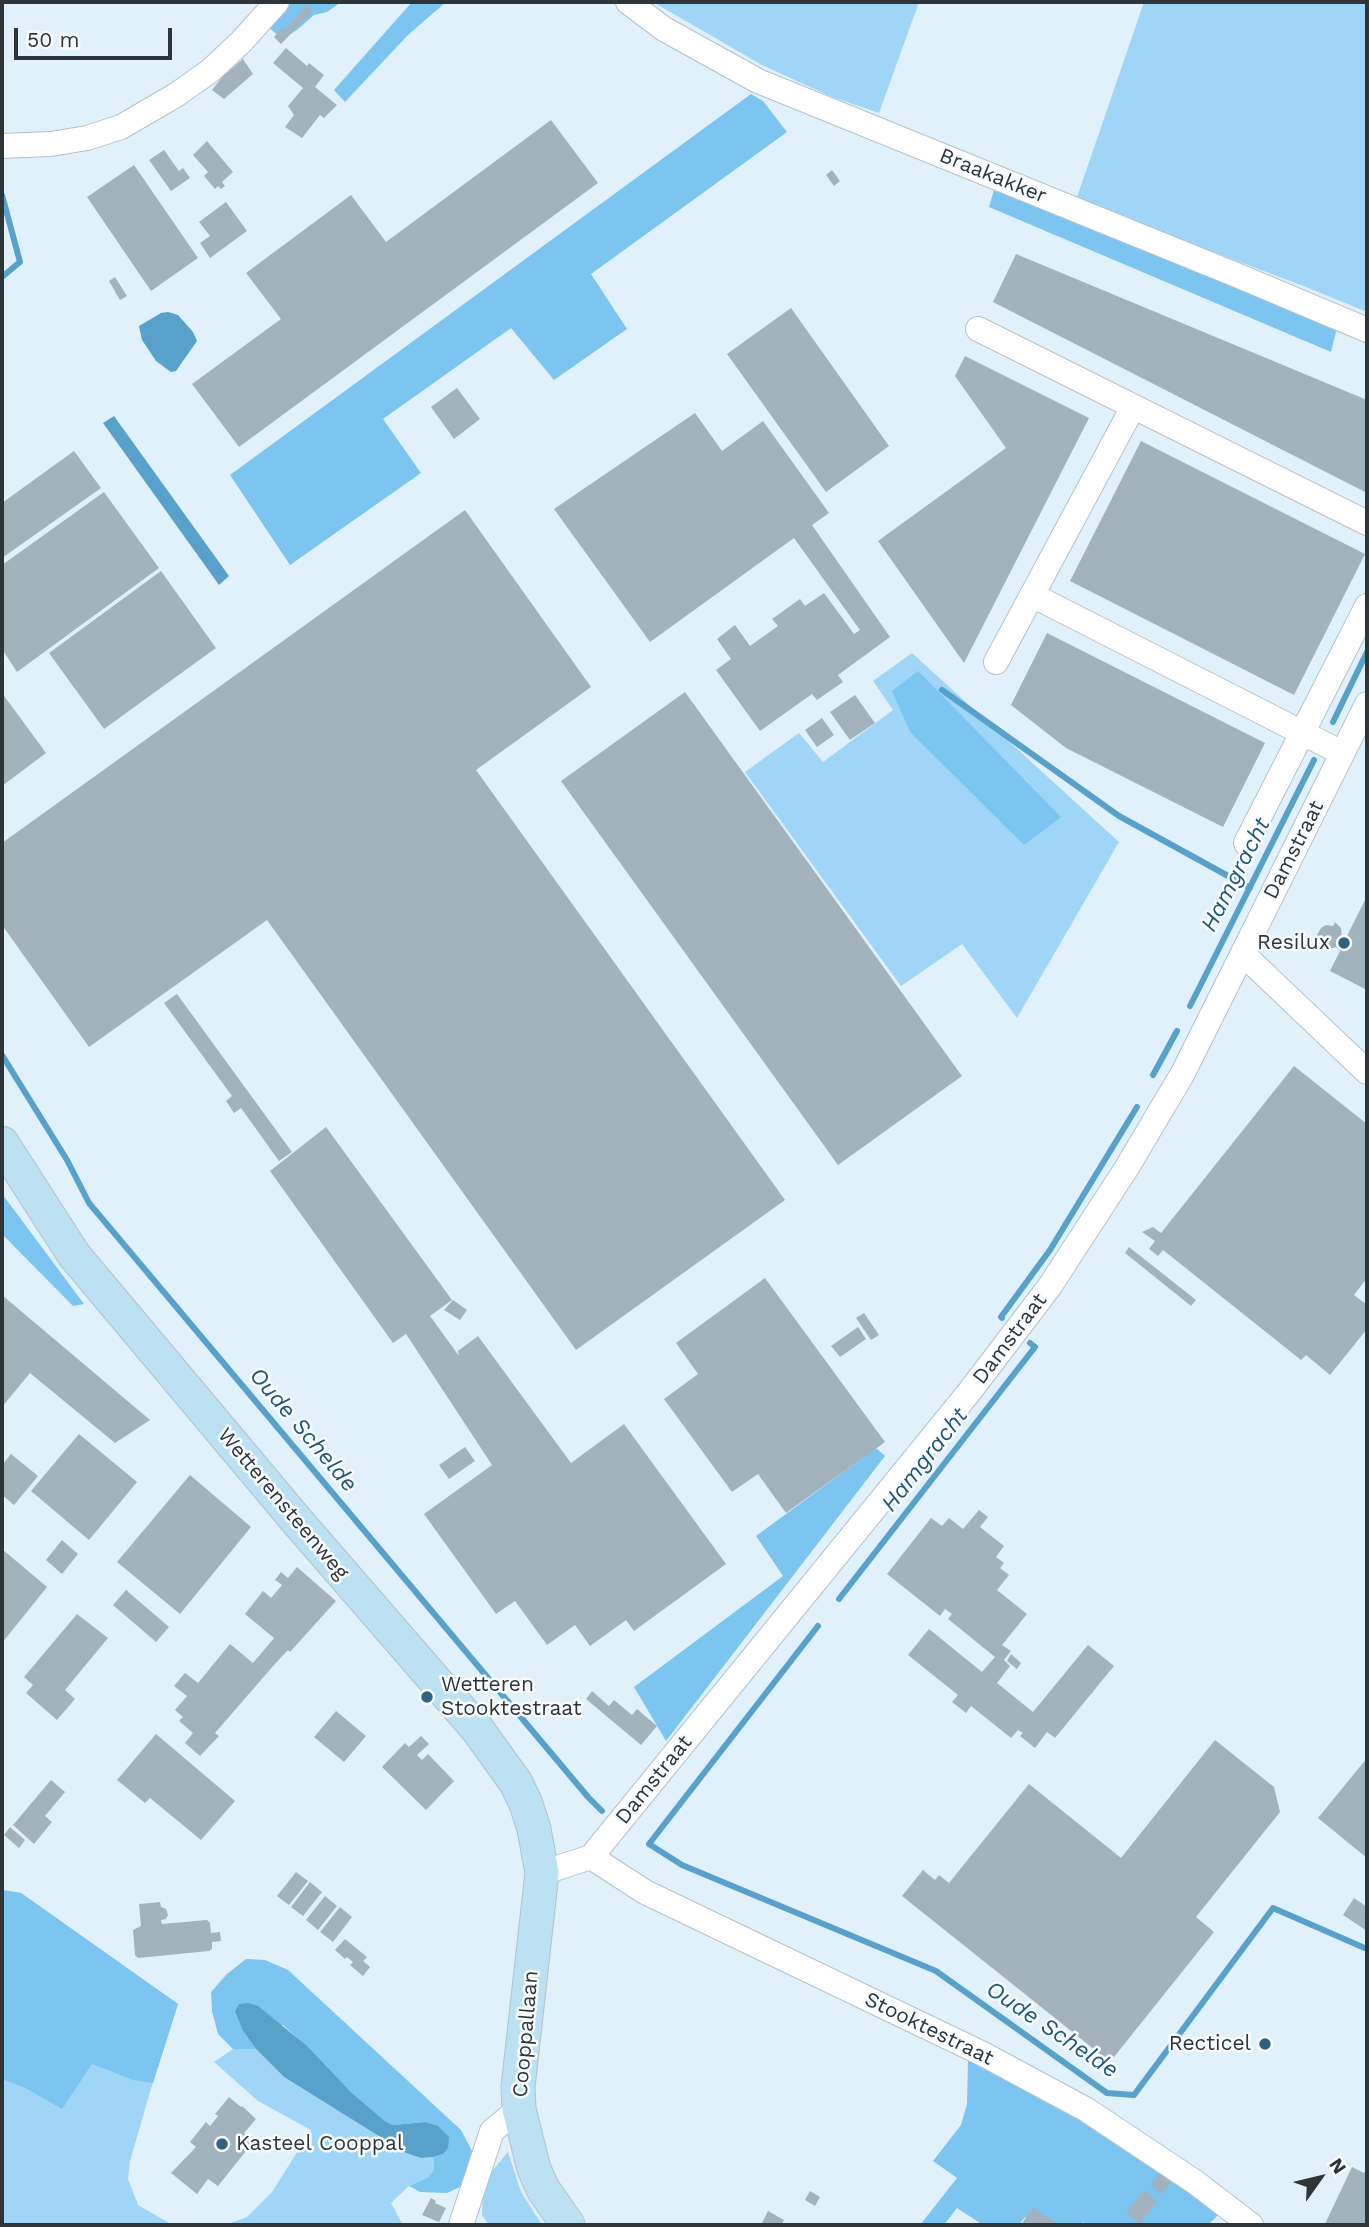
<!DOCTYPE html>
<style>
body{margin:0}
#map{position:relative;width:1369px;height:2227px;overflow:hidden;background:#e0f1fc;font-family:"Work Sans",sans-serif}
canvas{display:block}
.frame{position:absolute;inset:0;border:4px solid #2e3539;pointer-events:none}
.north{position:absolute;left:1285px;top:2143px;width:70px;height:70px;-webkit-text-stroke:5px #f8fcfe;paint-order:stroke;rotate:56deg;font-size:19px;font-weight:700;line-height:28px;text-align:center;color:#2e3539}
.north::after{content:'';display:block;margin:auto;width:24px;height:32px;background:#2e3539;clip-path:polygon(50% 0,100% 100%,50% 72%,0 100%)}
.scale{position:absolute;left:14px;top:28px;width:158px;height:32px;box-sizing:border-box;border:4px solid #2e3539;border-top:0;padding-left:9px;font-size:21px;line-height:24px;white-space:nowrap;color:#2e3539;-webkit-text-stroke:5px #f8fcfe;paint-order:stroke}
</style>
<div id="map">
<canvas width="1369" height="2227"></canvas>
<div class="frame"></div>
<div class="north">N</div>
<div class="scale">50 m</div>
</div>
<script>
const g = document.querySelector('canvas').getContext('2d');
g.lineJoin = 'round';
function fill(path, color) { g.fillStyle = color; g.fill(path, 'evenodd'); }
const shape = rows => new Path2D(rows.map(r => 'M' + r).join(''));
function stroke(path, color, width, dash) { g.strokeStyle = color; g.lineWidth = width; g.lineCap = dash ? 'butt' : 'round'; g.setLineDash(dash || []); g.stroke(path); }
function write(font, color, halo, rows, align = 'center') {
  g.font = font + ' "Work Sans",sans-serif'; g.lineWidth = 5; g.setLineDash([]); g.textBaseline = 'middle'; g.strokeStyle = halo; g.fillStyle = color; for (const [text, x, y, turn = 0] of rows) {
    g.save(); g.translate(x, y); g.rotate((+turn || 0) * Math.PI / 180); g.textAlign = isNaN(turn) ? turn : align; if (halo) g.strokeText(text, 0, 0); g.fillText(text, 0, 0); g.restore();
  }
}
const green = shape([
 [653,2,919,2,879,113,832,97,762,65],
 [1144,2,1367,2,1367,312,1306,287,1076,200],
 [912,653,1119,842,1017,1018,962,944,901,986,745,772,799,733,823,762,893,710,873,681],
 [2,1890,21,1893,178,2004,150,2092,130,2161,128,2179,138,2205,171,2224,179,2225,2,2225],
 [233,2049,256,2049,284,2077,406,2153,421,2158,433,2157,434,2170,427,2178,409,2186,391,2203,403,2225,225,2225,247,2217,272,2192,311,2130,258,2101,214,2062],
 [508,2152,521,2192,542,2225,489,2225,482,2215,483,2190,493,2170]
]);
const forest = shape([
 [288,2,341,2,327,12,314,15,297,30,282,39,267,26],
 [412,2,446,2,408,35,345,102,334,90],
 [751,94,763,101,787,132,591,274,627,329,554,380,511,328,383,419,421,473,290,565,230,475],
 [994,190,1337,328,1331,352,989,207],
 [918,671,1061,817,1024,845,910,732,892,691],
 [2,1193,3,1195,84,1304,73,1306,2,1234],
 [876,1448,885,1456,666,1741,634,1687,783,1576,756,1536],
 [2,1890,21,1893,178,2004,153,2083,133,2080,92,2064,62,2109,26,2088,2,2079],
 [246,1959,265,1960,288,1970,461,2130,472,2151,472,2167,460,2187,447,2193,420,2192,409,2186,427,2178,434,2170,433,2157,443,2154,425,2122,393,2125,385,2121,352,2093,305,2045,283,2025,243,2031,256,2049,233,2049,218,2034,212,2011,211,1992,227,1974],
 [968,2060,1068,2113,1220,2213,1208,2225,1088,2225,1083,2222,1081,2225,1036,2225,1025,2217,1019,2225,983,2225,957,2208,944,2225,920,2225,957,2178,933,2161,961,2125,967,2104]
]);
const water = shape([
 [168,312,178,315,193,332,197,341,176,371,171,372,156,361,142,340,139,326,161,313],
 [114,416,229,576,219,585,103,423],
 [248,2003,258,2006,306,2045,352,2093,385,2121,393,2125,425,2122,438,2126,449,2137,448,2148,443,2154,433,2157,421,2158,406,2153,284,2077,256,2049,243,2031,235,2011,239,2004]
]);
const stream = shape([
 [2,195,20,262,2,277],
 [942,690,1119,816,1250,888],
 [1333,722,1367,652],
 [1190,1006,1314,760],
 [2,1055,67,1160,89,1203,588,1797,602,1811],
 [1153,1075,1177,1031],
 [1002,1318,1001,1317,1050,1250,1137,1107],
 [839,1599,1035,1347,1030,1343],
 [818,1626,649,1844,682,1865,936,1971,1107,2093,1134,2095,1273,1908,1367,1949]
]);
const building = shape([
 [307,5,313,11,281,44,274,37,280,30,287,28],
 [286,48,307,66,309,63,324,75,315,87,337,105,324,118,320,115,302,138,285,127,294,115,288,106,303,88,273,63],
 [243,59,253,74,224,99,212,90,223,76],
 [551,120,598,183,239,447,192,384,281,319,246,273,351,195,386,242],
 [207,141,233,172,222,182,225,186,221,189,218,186,215,189,204,176,208,172,193,155],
 [164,150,179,171,183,168,190,178,171,191,149,160],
 [134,165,198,258,151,291,87,197],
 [832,170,840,181,834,186,826,175],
 [226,202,247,231,210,258,200,243,210,236,199,222],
 [1016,254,1367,400,1367,493,993,302],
 [115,277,127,296,120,300,109,281],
 [791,308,889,446,826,492,727,354],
 [965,356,1089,418,964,663,878,541,1006,448,955,376],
 [457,388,480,419,454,439,431,407],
 [695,413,722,451,763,421,829,513,812,525,890,637,838,675,843,682,817,700,812,694,760,731,716,670,731,659,717,639,735,625,750,646,778,626,772,619,800,599,805,606,824,593,854,634,860,630,794,538,650,642,554,509],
 [1141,441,1365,554,1294,695,1070,581],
 [74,451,101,488,2,558,2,503],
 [104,492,159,568,17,672,2,649,2,565],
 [465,510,591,687,476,770,785,1200,576,1350,267,920,89,1047,2,925,2,843],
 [161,571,216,648,104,729,49,653],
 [1047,633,1265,743,1223,827,1066,748,1011,705],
 [685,692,962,1076,838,1165,561,781],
 [2,693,46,753,2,786],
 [855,695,875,723,850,740,830,712],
 [822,718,834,735,817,747,805,730],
 [1367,896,1367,990,1330,971,1340,951,1336,947,1328,950,1318,948,1321,943,1317,935,1321,928,1326,925,1333,926,1335,922,1341,928,1342,938,1345,940],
 [177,994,292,1152,279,1161,241,1108,234,1113,226,1101,232,1096,164,1003],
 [1294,1066,1367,1124,1367,1278,1354,1295,1367,1305,1367,1329,1330,1375,1306,1355,1301,1360,1163,1250,1158,1256,1149,1249,1155,1241,1142,1232,1153,1227,1161,1233],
 [326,1127,452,1300,430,1316,459,1356,458,1351,478,1336,571,1463,624,1424,726,1564,634,1631,626,1620,590,1646,575,1625,547,1645,515,1601,496,1614,424,1514,492,1465,406,1334,393,1343,270,1171],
 [1129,1247,1196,1300,1191,1306,1125,1253],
 [765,1278,885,1442,786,1513,758,1474,732,1492,664,1399,698,1374,676,1343],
 [2,1295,150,1420,115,1443,30,1373,2,1407],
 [453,1300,467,1310,460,1320,444,1310],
 [864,1313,879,1335,871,1340,856,1318],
 [858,1327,866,1339,840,1357,831,1346],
 [79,1434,137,1482,89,1540,31,1491],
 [465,1447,475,1461,449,1479,439,1465],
 [11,1454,38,1476,14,1505,2,1495,2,1465],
 [190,1475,251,1527,180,1614,117,1562],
 [979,1510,988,1517,980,1527,1004,1546,996,1557,1004,1563,1000,1568,1009,1575,997,1590,1027,1614,1002,1645,1011,1651,1004,1660,1010,1666,997,1683,1033,1712,1088,1645,1114,1666,1055,1738,1047,1732,1035,1748,1020,1736,1023,1733,1018,1730,1011,1738,971,1706,966,1713,952,1702,958,1695,908,1655,929,1629,982,1672,995,1657,948,1619,952,1614,945,1609,940,1616,887,1574,931,1518,942,1526,949,1518,963,1529],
 [62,1540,78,1554,62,1574,46,1560],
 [2,1549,47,1587,2,1643],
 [297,1567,336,1601,290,1652,288,1650,274,1665,215,1733,219,1736,200,1756,185,1743,193,1733,179,1721,183,1717,175,1710,187,1696,174,1686,185,1673,198,1683,230,1644,253,1663,274,1638,245,1614,263,1591,271,1598,282,1585,275,1580,281,1572,288,1578],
 [126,1590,169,1627,156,1642,113,1605],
 [77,1614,108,1638,65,1690,75,1699,57,1720,26,1693,33,1685,24,1677],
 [1011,1654,1021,1663,1017,1669,1007,1661],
 [592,1691,609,1706,614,1700,632,1715,637,1709,657,1726,641,1745,586,1699],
 [336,1711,366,1736,344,1762,314,1737],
 [156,1734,235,1801,201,1840,150,1798,145,1803,117,1780],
 [421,1736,429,1744,417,1755,422,1760,428,1754,454,1781,426,1810,382,1767,405,1743,409,1747],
 [1215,1740,1274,1787,1280,1812,1196,1917,1214,1932,1110,2062,902,1896,923,1870,935,1880,939,1875,949,1883,1029,1784,1121,1858],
 [1367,1758,1367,1858,1318,1818],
 [51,1780,65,1792,45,1816,52,1822,34,1844,13,1825],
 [10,1827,25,1840,19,1848,4,1835],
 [296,1872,308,1881,289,1905,277,1896],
 [310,1882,322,1892,303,1916,291,1907],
 [325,1896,337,1906,318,1930,306,1920],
 [1354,1898,1367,1907,1367,1931,1343,1915],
 [160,1902,161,1907,166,1909,168,1915,166,1919,161,1920,162,1924,207,1920,210,1923,211,1933,220,1932,221,1941,212,1942,212,1949,209,1951,138,1958,135,1955,133,1930,141,1926,139,1904],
 [340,1907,352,1917,333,1942,320,1932],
 [345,1939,367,1957,363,1961,370,1967,363,1976,350,1965,353,1962,347,1957,345,1959,335,1950],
 [229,2097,241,2107,242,2106,256,2119,244,2133,254,2141,218,2186,208,2179,197,2194,171,2173,196,2147,190,2142,206,2122,210,2126,218,2116,215,2114],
 [1352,2167,1364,2173,1367,2167,1367,2225,1329,2225,1325,2224],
 [1162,2170,1174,2179,1161,2194,1151,2185],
 [1144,2190,1157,2201,1140,2224,1126,2213],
 [810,2191,820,2197,815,2206,805,2200],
 [431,2198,436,2201,435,2203,446,2208,439,2222,422,2215],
 [1032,2208,1056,2222,1054,2225,1021,2225],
 [768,2211,784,2220,781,2225,761,2225]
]);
const street = shape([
 [628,2,664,29,758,81,1234,274,1367,330],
 [2,146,51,144,87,138,121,127,176,95,210,71,241,42,277,2],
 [978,329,1367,523],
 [1032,595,1342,753],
 [996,662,1133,407],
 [1246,843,1367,606],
 [1243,954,1367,1072],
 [591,1857,645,1892,983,2054,1087,2110,1195,2182,1251,2225],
 [542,1873,591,1857,970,1391,1050,1286,1126,1169,1183,1073,1367,704],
 [461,2225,492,2131,519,2109]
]);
const secondary = shape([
 [2,1143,74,1255,297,1521,478,1730,516,1783,526,1804,534,1829,542,1873,518,2087,519,2109,534,2169,543,2189,568,2225]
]);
const markers = [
 [1344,943,7,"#2f627f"],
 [427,1697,7,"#2f627f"],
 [1265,2044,7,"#2f627f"],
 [222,2144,7,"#2f627f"]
];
const streetNames = [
 ["Braakakker",993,176,22],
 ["Damstraat",1294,850,-63],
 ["Damstraat",1010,1339,-53],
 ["Wetterensteenweg",283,1504,50],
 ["Damstraat",654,1780,-51],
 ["Stooktestraat",929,2029,26],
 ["Cooppallaan",526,2034,-85]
];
const poiNames = [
 ["Resilux",1330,943],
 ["Wetteren",441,1685,"left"],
 ["Stooktestraat",441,1709,"left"],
 ["Recticel",1251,2044],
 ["Kasteel Cooppal",236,2144,"left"]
];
const waterNames = [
 ["Hamgracht",1236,875,-63],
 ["Oude Schelde",303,1430,50],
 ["Hamgracht",925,1460,-52],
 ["Oude Schelde",1052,2030,34]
];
fill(green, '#9fd5f7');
fill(forest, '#7bc5f0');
fill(water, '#58a1cb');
stroke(stream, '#58a1cb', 6);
fill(building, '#a2b3bd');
stroke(street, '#b1c2cc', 26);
stroke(secondary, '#b1c2cc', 35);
stroke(street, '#fff', 24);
stroke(secondary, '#bbe1f3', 33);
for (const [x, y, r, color] of markers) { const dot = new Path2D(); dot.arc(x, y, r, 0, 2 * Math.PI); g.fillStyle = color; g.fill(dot); stroke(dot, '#f8fcfe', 2.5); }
write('21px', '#2e3539', '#f8fcfe', streetNames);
write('21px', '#2e3539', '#f8fcfe', poiNames, 'right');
write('italic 23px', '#205876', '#f8fcfe', waterNames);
</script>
